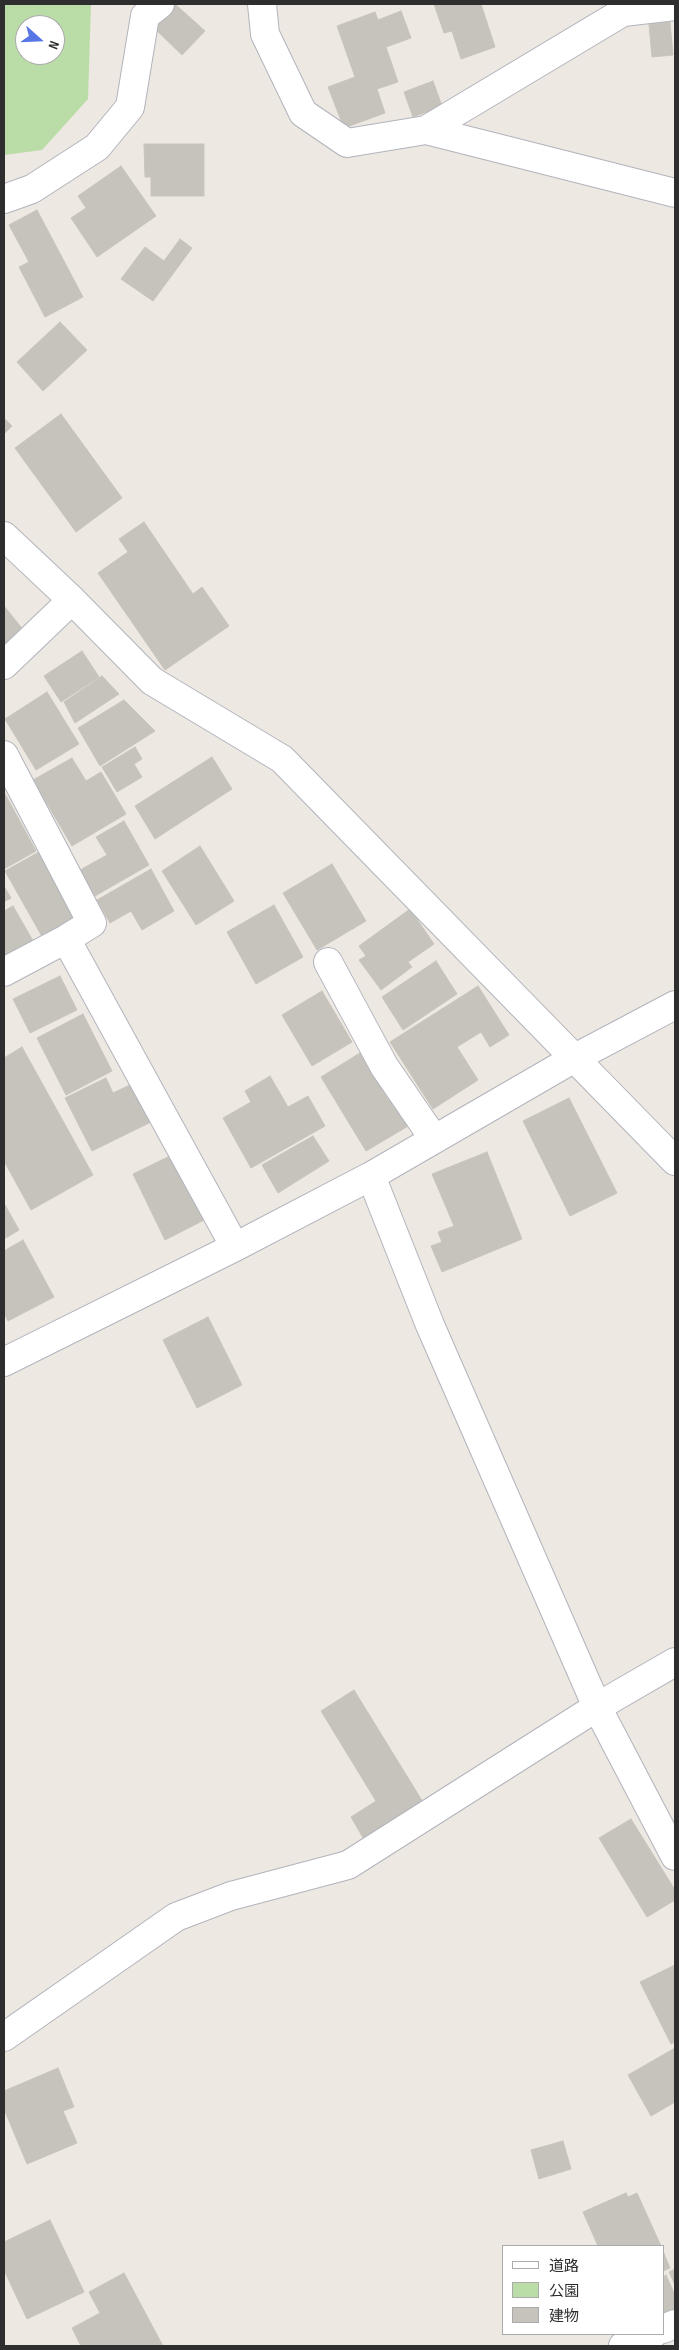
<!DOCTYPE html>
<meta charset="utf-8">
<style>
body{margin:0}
#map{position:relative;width:679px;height:2350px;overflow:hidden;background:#ede8e2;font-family:"Sofia Sans Condensed","Noto Sans JP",sans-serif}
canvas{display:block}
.frame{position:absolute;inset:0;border:5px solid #2e2e2e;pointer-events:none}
.legend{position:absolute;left:502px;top:2245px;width:162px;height:90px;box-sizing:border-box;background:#fff;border:1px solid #ababab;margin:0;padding:6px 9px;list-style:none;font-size:15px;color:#2e2e2e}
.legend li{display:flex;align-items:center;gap:10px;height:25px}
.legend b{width:25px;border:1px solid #ababab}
.north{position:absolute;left:15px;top:15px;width:50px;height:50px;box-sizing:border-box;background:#fff;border:1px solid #ababab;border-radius:50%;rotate:110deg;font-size:14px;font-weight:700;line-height:20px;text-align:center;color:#2e2e2e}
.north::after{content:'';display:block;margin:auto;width:18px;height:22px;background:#5775e5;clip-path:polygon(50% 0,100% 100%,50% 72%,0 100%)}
</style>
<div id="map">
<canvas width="679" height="2350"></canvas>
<div class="frame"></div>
<ul class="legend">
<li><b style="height:6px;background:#fff"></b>道路</li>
<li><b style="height:14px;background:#badca6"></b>公園</li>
<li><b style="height:14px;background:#c6c3bd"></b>建物</li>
</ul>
<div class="north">N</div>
</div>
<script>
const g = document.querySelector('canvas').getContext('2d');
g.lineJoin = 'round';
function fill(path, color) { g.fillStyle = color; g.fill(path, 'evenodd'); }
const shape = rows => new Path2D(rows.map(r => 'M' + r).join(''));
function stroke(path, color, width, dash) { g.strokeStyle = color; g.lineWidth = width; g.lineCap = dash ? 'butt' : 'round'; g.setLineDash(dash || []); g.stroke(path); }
const green = shape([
 [4,4,91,4,88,99,42,150,4,155],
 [25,25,55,25,55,55,25,55]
]);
const building = shape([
 [175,4,205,31,182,55,153,27,175,4],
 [434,4,481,4,495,47,461,59,452,31,444,33,434,4],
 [401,11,411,38,386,47,398,82,377,89,385,113,344,128,328,87,355,77,337,26,375,12,378,20,401,11],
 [670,22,673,55,652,57,649,24,670,22],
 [433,81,442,106,413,117,404,92,433,81],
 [144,144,204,144,204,196,151,196,151,177,145,177,144,144],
 [121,166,156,216,97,257,71,218,86,208,78,196,121,166],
 [37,210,83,297,45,317,19,267,29,262,9,225,37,210],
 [180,239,192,248,153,301,121,279,145,247,164,261,180,239],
 [60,322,87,350,43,391,17,362,60,322],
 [61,414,122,498,76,532,15,448,61,414],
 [4,418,12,426,4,434,4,418],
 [144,522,193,594,202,587,229,626,165,670,98,573,128,552,119,539,144,522],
 [4,606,25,632,4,649,4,606],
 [82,651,99,677,61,702,44,676,82,651],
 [102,676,119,694,75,723,64,702,102,676],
 [47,692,79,744,36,770,5,719,47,692],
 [124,700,155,731,100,766,78,728,124,700],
 [135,747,142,759,134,764,142,777,117,792,102,767,135,747],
 [212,757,232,789,155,839,135,806,212,757],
 [72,758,86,781,101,772,126,814,72,846,33,780,72,758],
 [4,792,36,851,4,869,4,792],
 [124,821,149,865,95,896,80,870,107,855,96,837,124,821],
 [200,846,234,901,196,925,162,871,200,846],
 [39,852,78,920,44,940,5,871,39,852],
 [332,864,366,921,317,950,283,893,332,864],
 [151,869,174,911,142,930,131,911,110,923,97,900,151,869],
 [4,886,11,898,4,902,4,886],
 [274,905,303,957,256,984,227,932,274,905],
 [13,906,36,946,4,964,4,911,13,906],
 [410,909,434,944,408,962,412,967,381,990,359,960,366,956,359,946,410,909],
 [436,961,457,994,403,1030,382,997,436,961],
 [60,976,77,1010,30,1033,13,999,60,976],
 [478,986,509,1035,490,1047,481,1032,457,1047,478,1080,433,1109,390,1042,478,986],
 [322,991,352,1042,312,1066,282,1015,322,991],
 [83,1014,112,1071,66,1095,37,1038,83,1014],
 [22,1047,93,1175,31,1210,4,1161,4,1058,22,1047],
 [360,1053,389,1101,398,1096,415,1122,366,1151,321,1077,360,1053],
 [270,1076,288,1107,308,1096,325,1126,251,1168,223,1118,251,1102,245,1091,270,1076],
 [106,1078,113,1093,132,1084,151,1122,92,1151,65,1098,106,1078],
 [569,1098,617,1193,570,1216,523,1121,569,1098],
 [313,1136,329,1161,278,1193,262,1165,313,1136],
 [487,1152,522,1239,442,1272,431,1246,442,1242,438,1232,454,1226,432,1174,487,1152],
 [174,1154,206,1219,165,1240,133,1174,174,1154],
 [4,1203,19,1230,4,1239,4,1203],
 [23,1240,54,1297,8,1321,4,1313,4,1251,23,1240],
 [208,1317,242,1385,197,1408,163,1340,208,1317],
 [354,1690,426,1807,366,1843,351,1817,376,1801,321,1711,354,1690],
 [631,1819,675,1890,675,1900,647,1917,599,1838,631,1819],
 [675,1965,675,2042,671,2044,640,1982,675,1965],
 [675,2048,675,2102,651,2116,628,2075,675,2048],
 [58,2068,74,2107,63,2111,77,2143,27,2164,4,2109,4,2091,58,2068],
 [563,2141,571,2169,539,2179,531,2150,563,2141],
 [626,2193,628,2197,637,2193,661,2246,598,2246,583,2212,626,2193],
 [50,2220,84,2292,27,2319,4,2270,4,2242,50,2220],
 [663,2251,670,2268,663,2271,663,2251],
 [675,2269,675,2285,669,2272,675,2269],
 [124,2273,163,2346,81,2346,72,2328,100,2313,89,2292,124,2273],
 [666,2275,675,2295,675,2319,663,2325,663,2277,666,2275]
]);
const minor = shape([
 [262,4,265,34,303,113,347,143,426,130,623,12,675,6],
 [426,130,675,193],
 [4,199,32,189,97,147,130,107,145,16,160,4],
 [4,536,72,600,152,681,282,759,675,1161],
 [4,665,72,600],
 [4,755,92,923,66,939,4,972],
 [66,939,235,1247],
 [328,962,384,1066,434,1139],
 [371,1176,430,1325,597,1707,675,1856],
 [4,1362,235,1247,371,1176,573,1059,675,1005],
 [4,2037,176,1917,231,1896,348,1865,597,1707,675,1662],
 [663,2329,675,2324],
 [623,2346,653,2334]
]);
fill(green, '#badca6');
fill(building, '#c6c3bd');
stroke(building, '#c9c4bb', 1);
stroke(minor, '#b2b4bc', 30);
stroke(minor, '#fff', 28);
</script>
